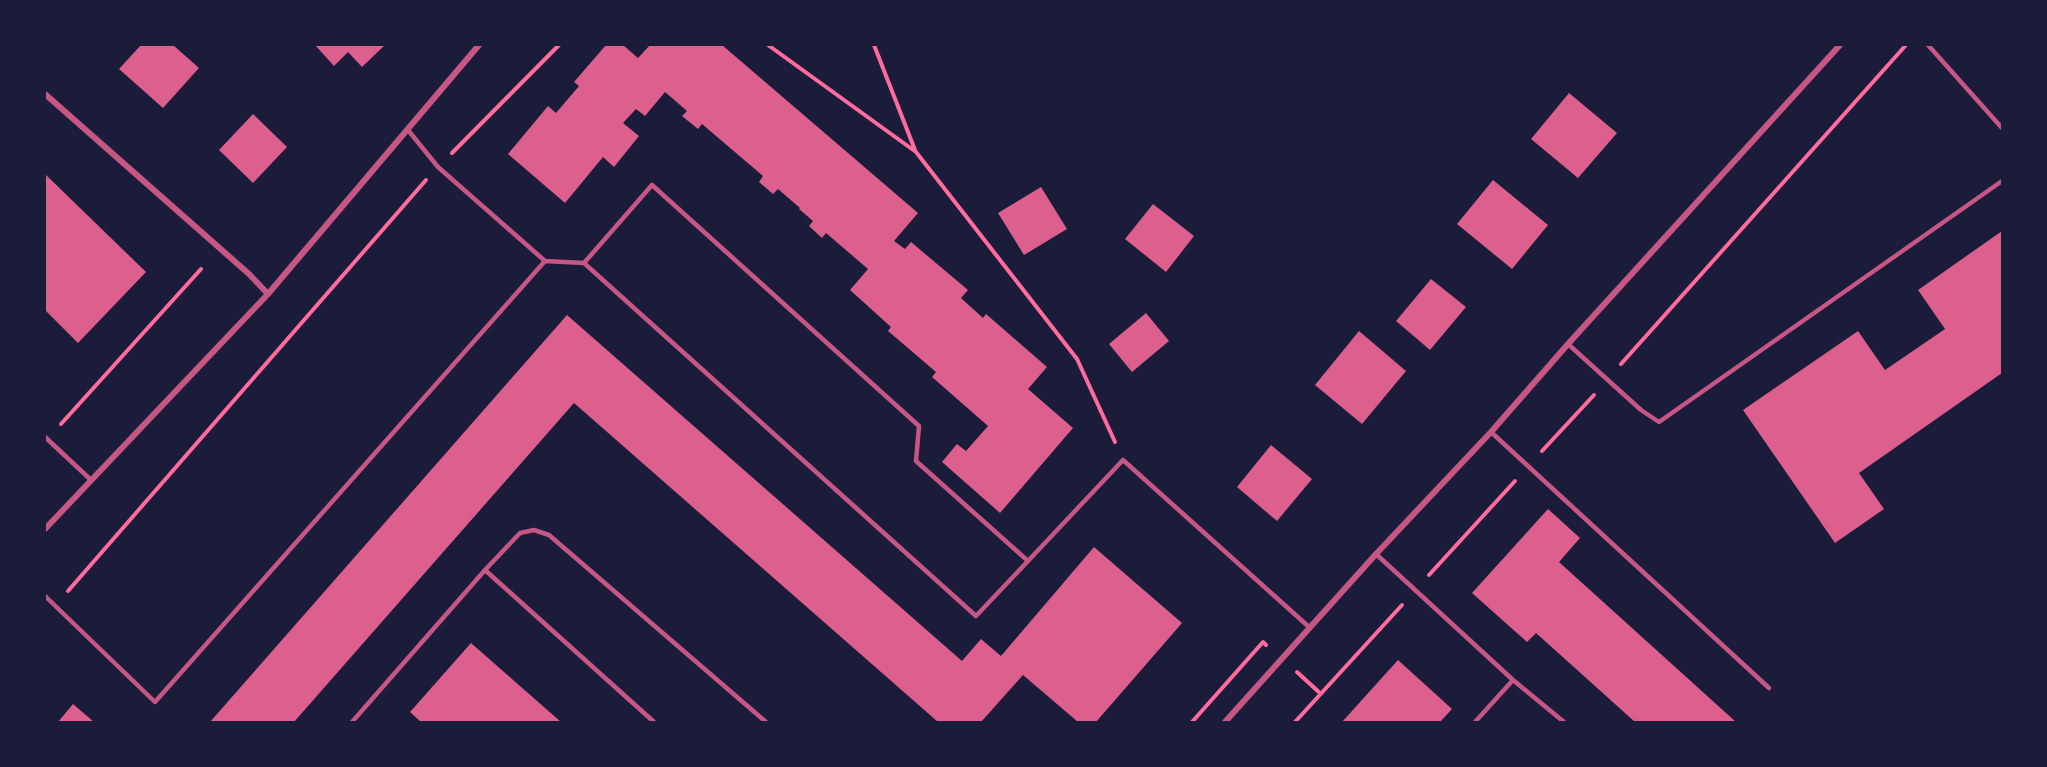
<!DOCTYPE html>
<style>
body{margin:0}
#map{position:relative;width:2047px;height:767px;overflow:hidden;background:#1b1b3a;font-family:"Exo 2",sans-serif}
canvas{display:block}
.frame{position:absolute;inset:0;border:46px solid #1b1b3a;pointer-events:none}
</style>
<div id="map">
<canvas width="2047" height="767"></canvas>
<div class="frame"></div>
</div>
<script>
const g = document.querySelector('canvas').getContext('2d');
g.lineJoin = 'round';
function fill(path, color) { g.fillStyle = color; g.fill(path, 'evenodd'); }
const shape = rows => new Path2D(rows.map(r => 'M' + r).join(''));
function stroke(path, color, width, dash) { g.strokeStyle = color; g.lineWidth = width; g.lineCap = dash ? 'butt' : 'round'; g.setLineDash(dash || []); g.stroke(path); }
const building = shape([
 [141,45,173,45,199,68,163,108,119,69],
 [315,45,385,45,362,67,348,52,334,66],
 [606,45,623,45,638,58,650,45,722,45,918,213,894,241,905,249,911,242,968,290,961,298,983,318,986,314,1047,367,1028,389,1073,428,1000,513,942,462,957,444,966,451,988,426,932,377,936,372,888,331,891,327,850,290,868,269,826,233,822,238,809,226,813,221,799,209,800,208,778,189,773,194,759,182,763,176,702,124,698,129,682,116,687,111,665,92,645,116,636,109,623,123,639,136,614,167,603,157,565,203,508,154,548,106,556,113,579,86,574,82],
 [1569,93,1617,133,1578,178,1531,139],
 [253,114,287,147,253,183,219,150],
 [45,174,146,272,78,343,45,310],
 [1493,180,1548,225,1512,269,1457,224],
 [1041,187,1067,229,1024,255,998,213],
 [1153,204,1194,236,1166,272,1125,239],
 [2002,231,2002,373,1859,473,1884,509,1835,543,1743,410,1858,331,1885,370,1945,329,1918,290],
 [1431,279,1466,307,1430,350,1396,321],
 [1146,313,1169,341,1132,372,1109,344],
 [567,315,962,661,981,639,1001,656,1094,547,1182,623,1096,722,1078,722,1023,675,981,722,938,722,574,403,294,722,210,722],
 [1359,331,1406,371,1362,424,1315,385],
 [1271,445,1312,479,1277,521,1237,487],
 [1548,509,1580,538,1559,562,1736,722,1635,722,1536,633,1527,642,1472,593],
 [471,643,561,722,421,722,410,712],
 [1398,660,1452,709,1440,722,1342,722],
 [73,704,94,722,58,722]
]);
const path = shape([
 [768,45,916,152,1077,359,1115,442],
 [874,45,915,150],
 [452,153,559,45],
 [1621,364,1906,45],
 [61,424,201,269],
 [1542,451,1594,395],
 [1429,575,1515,481],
 [68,591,426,180],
 [1297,672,1321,694],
 [1192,722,1263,642,1266,645],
 [1295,722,1402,605]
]);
const service = shape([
 [1928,45,2002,128],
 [545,261,584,263],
 [1568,344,1641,410,1659,422,2002,181],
 [1491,432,1769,688],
 [45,437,91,480],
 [1376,554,1513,680,1564,722],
 [1028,561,916,461,919,426,652,185,584,263,976,616,1028,561,1123,460,1309,627],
 [485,570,520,533,534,530,549,535,766,722],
 [45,596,155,702,545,261,438,167,408,130],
 [352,722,485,570,654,722],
 [1475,722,1513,680]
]);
const minor = shape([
 [45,94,249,274,268,294],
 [45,529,268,294,479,45],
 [1225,722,1376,554,1491,432,1568,344,1840,45]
]);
fill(building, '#dd5f8e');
stroke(path, '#ff6b9d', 4);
stroke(service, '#c65784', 4.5);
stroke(minor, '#c65784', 6);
</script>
